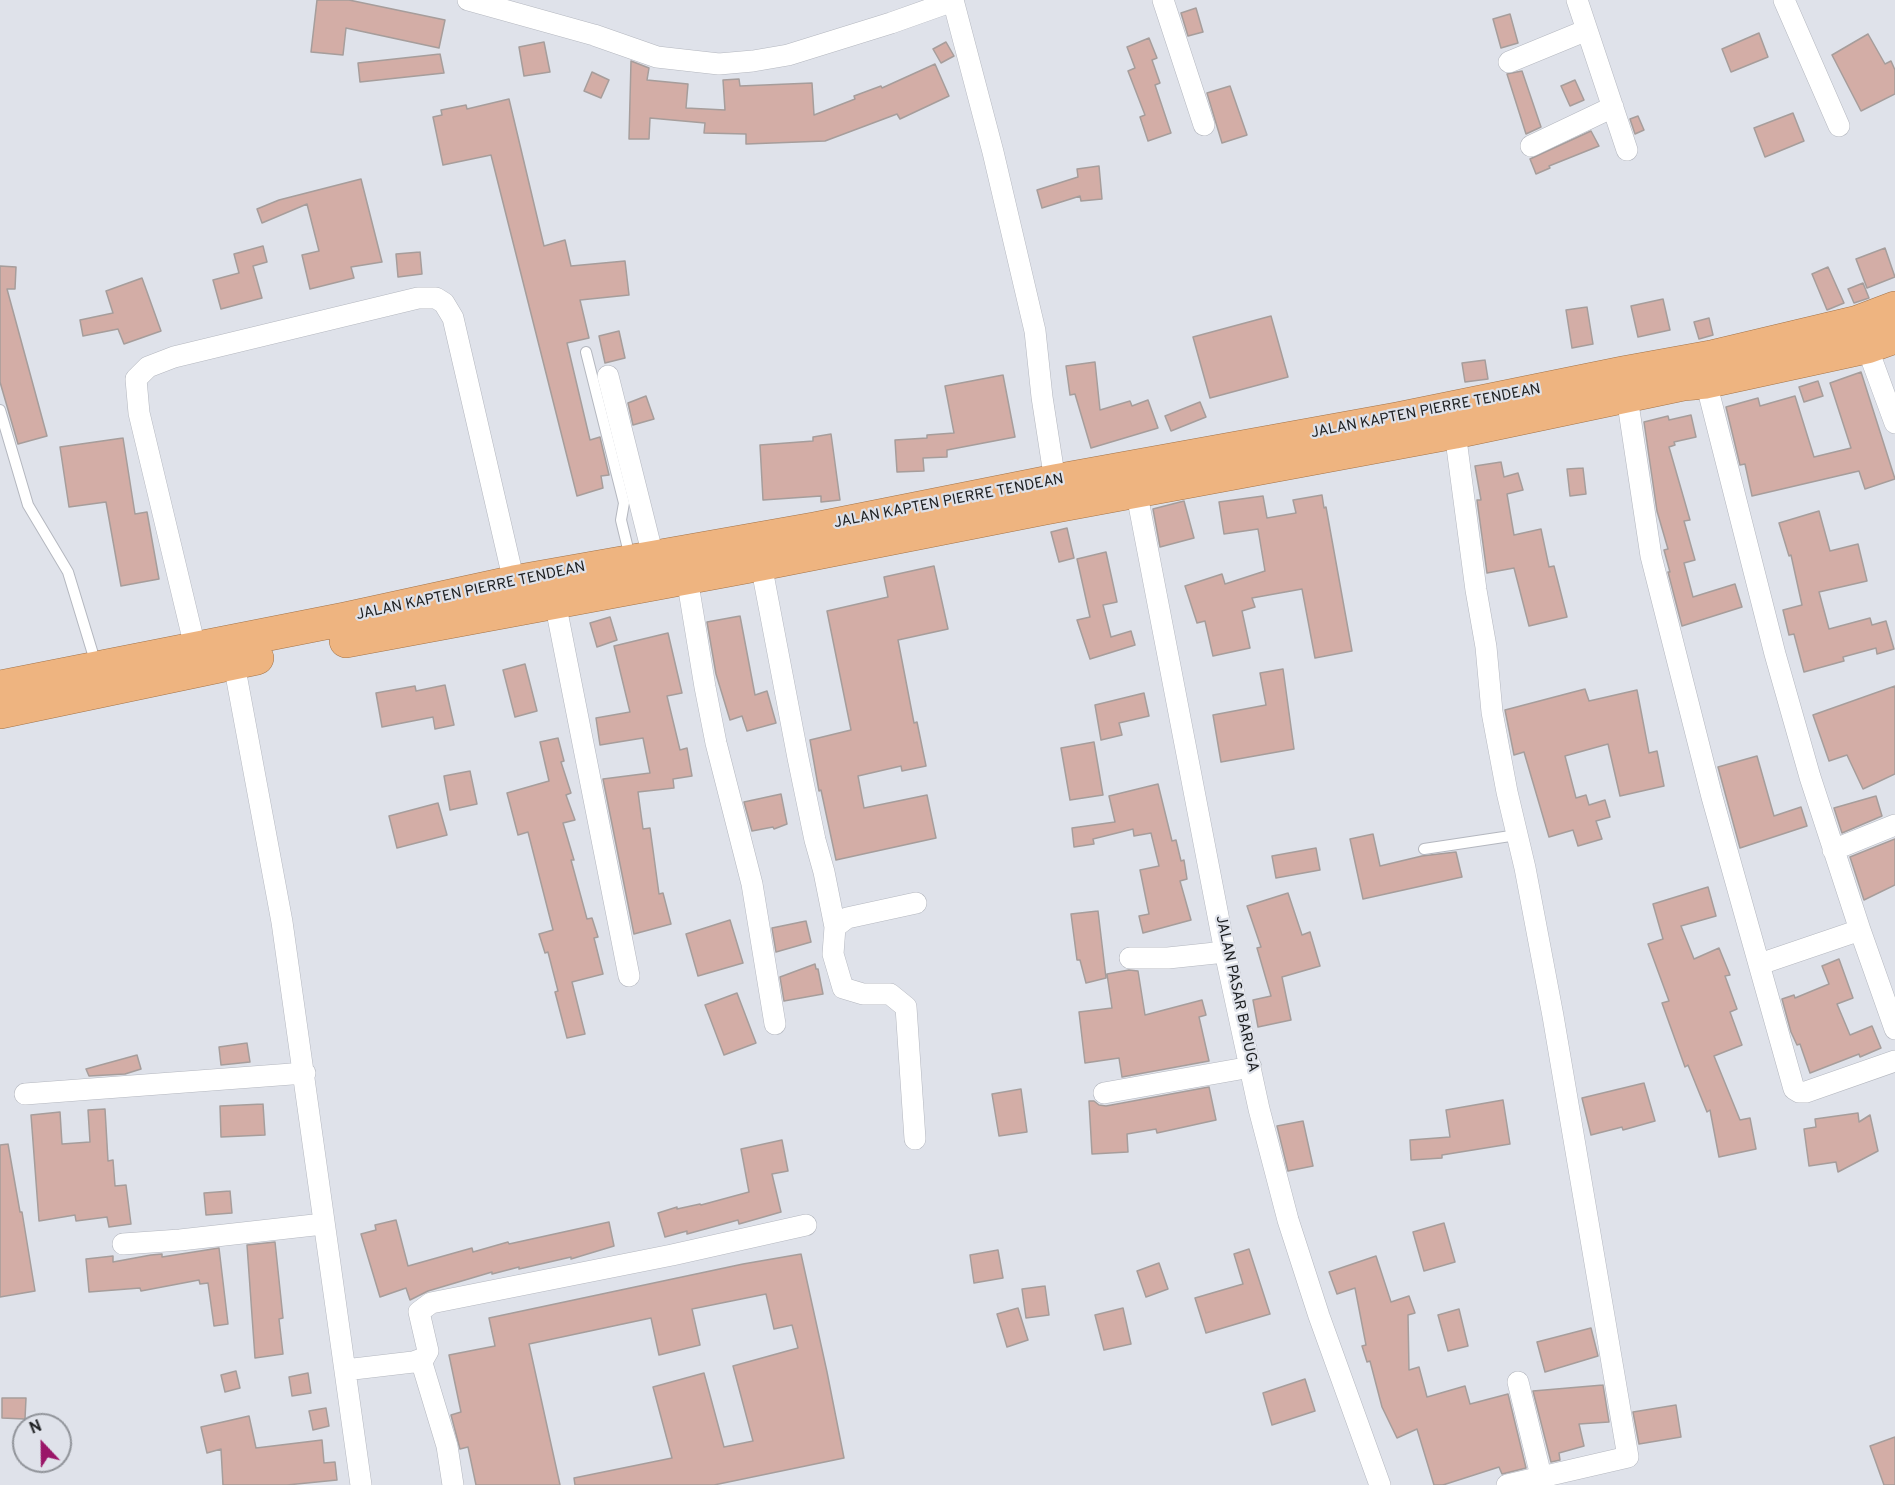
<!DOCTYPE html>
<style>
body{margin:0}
#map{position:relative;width:1895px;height:1485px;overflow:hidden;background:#dfe2ea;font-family:Overpass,sans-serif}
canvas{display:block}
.north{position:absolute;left:12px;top:1413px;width:60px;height:60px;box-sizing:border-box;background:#dfe2ea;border:2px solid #91949a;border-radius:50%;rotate:338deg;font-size:16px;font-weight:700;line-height:24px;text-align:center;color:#1d1f21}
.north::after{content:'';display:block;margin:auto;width:21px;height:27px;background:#9a1568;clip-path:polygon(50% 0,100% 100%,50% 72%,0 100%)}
</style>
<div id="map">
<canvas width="1895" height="1485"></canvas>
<div class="north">N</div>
</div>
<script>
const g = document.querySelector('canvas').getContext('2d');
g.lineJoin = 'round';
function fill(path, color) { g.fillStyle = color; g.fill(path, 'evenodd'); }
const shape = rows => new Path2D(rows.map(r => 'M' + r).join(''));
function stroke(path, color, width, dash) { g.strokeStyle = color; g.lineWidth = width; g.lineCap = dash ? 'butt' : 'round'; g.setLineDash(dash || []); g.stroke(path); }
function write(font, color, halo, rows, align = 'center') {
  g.font = font + ' Overpass,sans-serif'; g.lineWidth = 4.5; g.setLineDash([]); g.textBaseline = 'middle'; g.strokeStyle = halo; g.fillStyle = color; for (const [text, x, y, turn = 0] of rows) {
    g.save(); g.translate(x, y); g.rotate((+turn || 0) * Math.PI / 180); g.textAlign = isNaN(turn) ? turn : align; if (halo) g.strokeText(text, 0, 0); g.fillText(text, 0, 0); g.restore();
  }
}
const building = shape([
 [317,0,349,0,445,20,439,48,346,28,343,55,311,52,317,0],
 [1196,8,1203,32,1188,36,1181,13,1196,8],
 [1510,14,1518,43,1501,48,1493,19,1510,14],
 [1759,33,1768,57,1731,72,1722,49,1759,33],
 [1868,34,1885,64,1891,61,1895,70,1895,94,1861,111,1832,55,1868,34],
 [1149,38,1157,58,1152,60,1160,83,1155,85,1171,133,1148,141,1140,117,1145,115,1128,71,1135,68,1127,47,1149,38],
 [544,42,550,72,524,76,519,47,544,42],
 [946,42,954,56,941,63,933,49,946,42],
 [440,54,444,73,360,82,358,63,440,54],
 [631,61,649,68,647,80,688,84,686,108,725,110,723,80,739,79,740,86,812,83,814,115,855,99,854,96,881,86,882,88,935,64,949,96,900,119,897,114,825,141,746,144,746,134,704,133,705,123,650,118,649,139,629,139,631,61],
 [1522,71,1541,127,1526,134,1507,74,1522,71],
 [592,72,609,80,601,98,584,91,592,72],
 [1575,80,1584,100,1570,106,1561,86,1575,80],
 [1230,86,1247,135,1222,143,1207,93,1230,86],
 [509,99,544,246,565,240,571,266,625,261,629,295,580,300,589,338,567,343,590,440,600,437,609,475,601,476,603,488,577,496,491,155,443,165,433,117,442,115,441,110,466,105,467,109,509,99],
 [1793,113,1804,141,1765,157,1754,128,1793,113],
 [1638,116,1644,130,1635,134,1630,119,1638,116],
 [1591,131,1599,146,1549,166,1550,168,1536,174,1530,159,1591,131],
 [1099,166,1102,199,1081,201,1080,196,1042,208,1037,190,1078,177,1077,169,1099,166],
 [361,179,382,262,351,267,354,278,310,289,302,255,319,251,307,204,262,223,257,209,279,200,361,179],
 [263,246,267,262,253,266,262,298,221,309,213,280,239,273,234,254,263,246],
 [1885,248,1895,277,1867,288,1856,259,1885,248],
 [420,252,422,274,398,277,396,254,420,252],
 [0,266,16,267,15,289,7,289,47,436,18,444,0,382,0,266],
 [1828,267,1844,303,1827,310,1812,274,1828,267],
 [142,278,161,331,124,344,118,329,83,336,80,320,113,313,106,291,142,278],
 [1863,283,1869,298,1854,303,1848,289,1863,283],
 [1663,299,1670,330,1638,337,1631,306,1663,299],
 [1587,307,1593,344,1572,348,1566,310,1587,307],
 [1271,316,1288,377,1210,398,1193,337,1271,316],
 [1709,318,1713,335,1699,339,1694,322,1709,318],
 [619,331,625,358,605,363,599,336,619,331],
 [1485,360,1488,379,1465,382,1462,363,1485,360],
 [1095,362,1100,410,1130,401,1132,406,1148,400,1158,428,1091,448,1075,394,1070,395,1066,366,1095,362],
 [1861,372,1895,479,1865,489,1859,471,1752,496,1745,464,1740,465,1726,407,1758,398,1760,406,1795,396,1814,457,1851,448,1830,383,1861,372],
 [1003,375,1015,437,947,450,947,457,923,458,924,471,897,472,895,440,927,438,927,435,954,433,945,386,1003,375],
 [1818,381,1823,396,1804,402,1799,387,1818,381],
 [646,396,654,419,633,425,628,403,646,396],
 [1200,402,1206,417,1171,431,1165,416,1200,402],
 [1691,415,1696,437,1674,442,1675,445,1669,447,1690,520,1684,521,1695,560,1684,563,1693,597,1735,584,1742,607,1682,626,1668,572,1670,572,1664,550,1668,549,1657,511,1644,422,1668,416,1669,420,1691,415],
 [831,434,840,500,821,502,821,496,763,500,760,445,813,441,813,437,831,434],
 [123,438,135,514,147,512,159,579,121,586,106,502,69,507,60,447,123,438],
 [1501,462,1504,477,1518,473,1523,490,1507,494,1514,535,1541,529,1549,567,1554,566,1567,617,1529,626,1514,568,1487,573,1477,500,1481,500,1475,466,1501,462],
 [1583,468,1586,494,1570,496,1567,469,1583,468],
 [1322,495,1324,508,1326,507,1352,651,1315,658,1302,589,1252,598,1255,607,1242,611,1250,648,1213,656,1205,621,1197,623,1185,586,1222,574,1225,584,1265,571,1258,529,1224,534,1219,502,1263,496,1267,518,1296,513,1293,500,1322,495],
 [1184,501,1194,538,1160,547,1153,509,1184,501],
 [1819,511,1830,551,1858,544,1867,581,1819,592,1829,629,1870,618,1872,625,1886,621,1894,649,1877,654,1876,648,1843,657,1844,661,1804,672,1794,634,1789,635,1783,610,1802,605,1791,555,1789,556,1779,523,1819,511],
 [1067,528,1074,558,1059,562,1051,532,1067,528],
 [1106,552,1117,602,1103,605,1111,637,1131,631,1135,645,1090,659,1077,620,1090,617,1077,559,1106,552],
 [934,566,948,629,898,640,914,723,917,722,926,766,902,771,901,766,858,776,864,808,927,795,936,838,836,860,821,790,819,791,810,740,851,730,827,611,888,597,884,577,934,566],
 [740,616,755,695,767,691,776,723,747,731,742,716,730,720,716,674,707,622,740,616],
 [610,617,617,640,597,647,590,623,610,617],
 [668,633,682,693,667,696,680,750,687,748,692,776,673,779,674,788,638,792,643,829,650,828,659,894,663,893,671,924,634,934,603,779,650,773,643,738,600,745,596,718,630,712,614,646,668,633],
 [525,664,537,711,515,717,503,670,525,664],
 [1283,669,1294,749,1221,762,1213,715,1266,705,1260,673,1283,669],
 [445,685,454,725,435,729,433,717,382,727,376,693,415,686,416,691,445,685],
 [1895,686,1895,774,1863,789,1847,755,1829,761,1813,715,1895,686],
 [1585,689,1589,701,1637,690,1649,753,1657,751,1664,786,1620,796,1608,744,1565,756,1576,798,1586,795,1589,805,1605,800,1610,817,1596,821,1602,839,1578,846,1573,830,1549,837,1524,752,1514,755,1505,710,1585,689],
 [1144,693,1149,716,1119,723,1122,735,1101,740,1095,705,1144,693],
 [558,738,564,761,561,762,571,793,566,795,575,820,563,823,574,860,571,860,587,919,592,918,598,937,594,938,603,974,572,982,585,1034,567,1038,555,992,558,991,548,952,545,953,539,934,553,930,528,832,518,835,507,793,549,781,540,742,558,738],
 [1094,742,1103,795,1070,800,1061,748,1094,742],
 [1757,756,1774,816,1801,807,1807,826,1740,848,1718,767,1757,756],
 [470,771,477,804,450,810,444,776,470,771],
 [1158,784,1172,841,1176,840,1181,861,1184,860,1187,879,1180,881,1191,920,1143,933,1139,916,1149,914,1140,870,1159,866,1151,833,1134,836,1133,829,1093,839,1094,844,1074,847,1072,828,1115,822,1109,796,1158,784],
 [781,794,787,824,774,829,773,827,752,831,744,802,781,794],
 [1876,796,1882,816,1842,833,1834,808,1876,796],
 [438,803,447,835,397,848,389,816,438,803],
 [1373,834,1380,866,1422,856,1456,852,1462,877,1363,899,1350,839,1373,834],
 [1895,839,1895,885,1864,900,1850,857,1895,839],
 [1316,848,1320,870,1276,878,1272,856,1316,848],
 [1708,887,1716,916,1681,926,1694,959,1719,948,1730,975,1725,976,1737,1009,1730,1012,1742,1045,1714,1056,1740,1120,1750,1118,1756,1149,1719,1157,1710,1110,1707,1112,1688,1065,1685,1067,1662,1003,1669,1001,1648,944,1663,939,1653,904,1708,887],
 [1288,893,1302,935,1310,932,1320,966,1282,977,1291,1020,1258,1027,1253,1000,1271,996,1257,948,1261,947,1247,906,1288,893],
 [1098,911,1106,978,1086,983,1080,960,1077,960,1071,914,1098,911],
 [730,920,743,963,698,976,686,934,730,920],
 [806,921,811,942,776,952,772,928,806,921],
 [1839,959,1853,998,1837,1004,1850,1035,1872,1026,1881,1048,1860,1057,1859,1054,1810,1073,1800,1044,1797,1045,1791,1032,1782,999,1794,995,1795,998,1829,984,1822,966,1839,959],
 [815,964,816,969,818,969,823,994,784,1001,780,977,815,964],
 [1129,970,1138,971,1145,1015,1202,1000,1206,1015,1199,1017,1209,1061,1122,1077,1119,1058,1085,1063,1079,1012,1112,1008,1107,974,1129,970],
 [737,993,756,1043,724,1055,705,1005,737,993],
 [247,1043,250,1062,221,1065,219,1047,247,1043],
 [137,1055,141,1069,125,1074,89,1076,86,1069,137,1055],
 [1644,1083,1655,1121,1623,1130,1622,1127,1591,1135,1582,1098,1644,1083],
 [1209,1087,1216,1120,1157,1133,1156,1129,1127,1134,1128,1152,1092,1154,1089,1101,1094,1101,1099,1105,1106,1106,1209,1087],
 [1021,1089,1027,1132,999,1136,992,1094,1021,1089],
 [1503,1100,1510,1144,1442,1155,1442,1158,1411,1160,1410,1140,1450,1137,1446,1110,1503,1100],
 [263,1104,265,1135,221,1137,220,1106,263,1104],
 [105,1109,108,1161,113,1160,115,1186,126,1185,131,1224,109,1227,107,1217,76,1221,75,1215,39,1221,31,1115,60,1112,62,1144,90,1142,88,1110,105,1109],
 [1858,1113,1859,1122,1870,1115,1878,1151,1838,1172,1836,1162,1809,1166,1804,1129,1816,1127,1815,1119,1858,1113],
 [1303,1121,1313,1166,1288,1171,1277,1126,1303,1121],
 [782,1140,788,1171,772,1174,781,1212,739,1224,738,1220,687,1234,687,1231,665,1237,658,1213,677,1207,677,1209,700,1204,701,1205,749,1192,741,1149,782,1140],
 [8,1144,20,1212,22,1212,35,1291,0,1297,0,1145,8,1144],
 [230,1191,232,1213,206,1215,204,1193,230,1191],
 [396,1220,408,1266,472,1248,473,1252,508,1242,509,1244,609,1222,614,1246,571,1259,571,1257,519,1269,519,1267,492,1274,492,1272,428,1291,410,1300,406,1288,380,1297,361,1234,376,1230,375,1225,396,1220],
 [1444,1223,1455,1262,1424,1271,1413,1232,1444,1223],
 [275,1242,283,1318,279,1319,283,1354,255,1358,247,1245,275,1242],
 [219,1248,228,1324,214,1326,208,1283,200,1284,199,1280,141,1291,140,1288,89,1292,86,1259,113,1256,113,1262,151,1255,162,1254,162,1257,219,1248],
 [1249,1249,1270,1314,1206,1333,1195,1298,1243,1284,1234,1254,1249,1249],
 [998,1250,1003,1278,974,1283,970,1255,998,1250],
 [801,1254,827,1372,844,1458,714,1485,575,1485,574,1478,672,1458,653,1387,704,1373,724,1447,753,1441,733,1366,798,1348,792,1325,774,1329,766,1294,692,1309,700,1345,659,1355,651,1318,529,1344,560,1485,476,1485,468,1447,460,1449,451,1415,461,1412,449,1355,495,1346,489,1318,743,1264,801,1254],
 [1376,1256,1391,1302,1409,1296,1415,1313,1408,1315,1409,1370,1419,1367,1427,1397,1465,1386,1470,1404,1508,1394,1526,1468,1502,1474,1499,1467,1443,1485,1434,1485,1417,1429,1397,1438,1382,1407,1370,1361,1367,1362,1362,1346,1366,1345,1355,1288,1337,1294,1329,1272,1376,1256],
 [1159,1263,1168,1289,1146,1297,1137,1271,1159,1263],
 [1045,1286,1049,1315,1026,1318,1022,1289,1045,1286],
 [1018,1308,1028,1340,1007,1347,997,1314,1018,1308],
 [1123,1308,1131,1344,1104,1350,1095,1315,1123,1308],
 [1459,1309,1468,1346,1448,1351,1438,1315,1459,1309],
 [1591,1328,1598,1356,1545,1372,1537,1342,1591,1328],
 [236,1371,240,1388,225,1392,221,1375,236,1371],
 [308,1373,311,1393,292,1396,289,1377,308,1373],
 [1305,1379,1315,1411,1272,1425,1263,1393,1305,1379],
 [1603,1385,1609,1422,1579,1424,1584,1446,1559,1453,1560,1460,1551,1462,1533,1391,1603,1385],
 [2,1398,26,1398,25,1419,2,1418,2,1398],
 [1676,1405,1681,1437,1639,1444,1633,1412,1676,1405],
 [326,1408,329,1426,313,1430,309,1411,326,1408],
 [249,1416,256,1448,322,1440,324,1463,335,1462,337,1480,287,1485,223,1485,221,1449,207,1453,201,1427,249,1416],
 [1895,1437,1895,1485,1884,1485,1870,1446,1895,1437]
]);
const service = shape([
 [586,352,624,503,621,520,630,557],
 [0,410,28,505,68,572,96,664],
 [1424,849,1517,835]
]);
const minor = shape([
 [468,0,594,35,657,57,719,64,753,61,788,55,891,23,953,1],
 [953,0,993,152,1035,331,1042,397,1055,481],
 [1163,0,1204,125],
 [1577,0,1627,150],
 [1784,0,1839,126],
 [1509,62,1587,30],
 [1531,146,1613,107],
 [1867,347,1895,423],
 [608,376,653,556],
 [1706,382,1775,654,1810,777,1860,930,1895,1029],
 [1627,397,1651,556,1712,797,1794,1089,1799,1092,1806,1092,1895,1061],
 [1455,432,1476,590,1486,647,1492,712,1507,792,1525,868,1553,1016,1628,1457,1507,1485],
 [1134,479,1225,952,1259,1109,1288,1220,1319,1316,1380,1485],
 [761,564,798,758,815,840,824,872,835,927,847,918,916,903],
 [687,578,705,687,716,743,752,884,775,1024],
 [555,602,629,976],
 [195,647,139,413,136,379,148,367,174,357,418,298,436,298,444,303,453,318,514,582],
 [232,653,282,922,361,1485],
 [1833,850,1895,825],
 [835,927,833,954,843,988,863,994,890,994,906,1007,915,1139],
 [1130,958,1168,958,1225,952],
 [1760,964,1860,930],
 [1104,1093,1251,1067],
 [25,1094,305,1073],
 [123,1244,180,1240,323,1224],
 [421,1360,447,1446,453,1485],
 [345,1370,413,1362,424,1358,428,1351,419,1312,431,1303,672,1255,806,1225],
 [1518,1382,1541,1476]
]);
const trunk = shape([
 [346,641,761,564,1045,508,1455,432,1683,384,1706,382,1867,347,1895,337],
 [0,687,345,619,514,582,814,529,1055,481,1397,419,1623,373,1711,357,1858,322,1895,308],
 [0,712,257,658]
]);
const streetNames = [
 ["JALAN KAPTEN PIERRE TENDEAN",1426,412,-11],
 ["JALAN KAPTEN PIERRE TENDEAN",949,502,-11],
 ["JALAN KAPTEN PIERRE TENDEAN",471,592,-12],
 ["JALAN PASAR BARUGA",1236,994,78]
];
fill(building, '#d3ada6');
stroke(building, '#a69d9b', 1.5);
stroke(service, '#b4b7bf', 12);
stroke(minor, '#b4b7bf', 22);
stroke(trunk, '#a2744a', 34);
stroke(service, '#fff', 10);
stroke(minor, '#fff', 21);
stroke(trunk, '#eeb480', 33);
write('15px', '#1d1f21', '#dfe2ea', streetNames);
</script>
